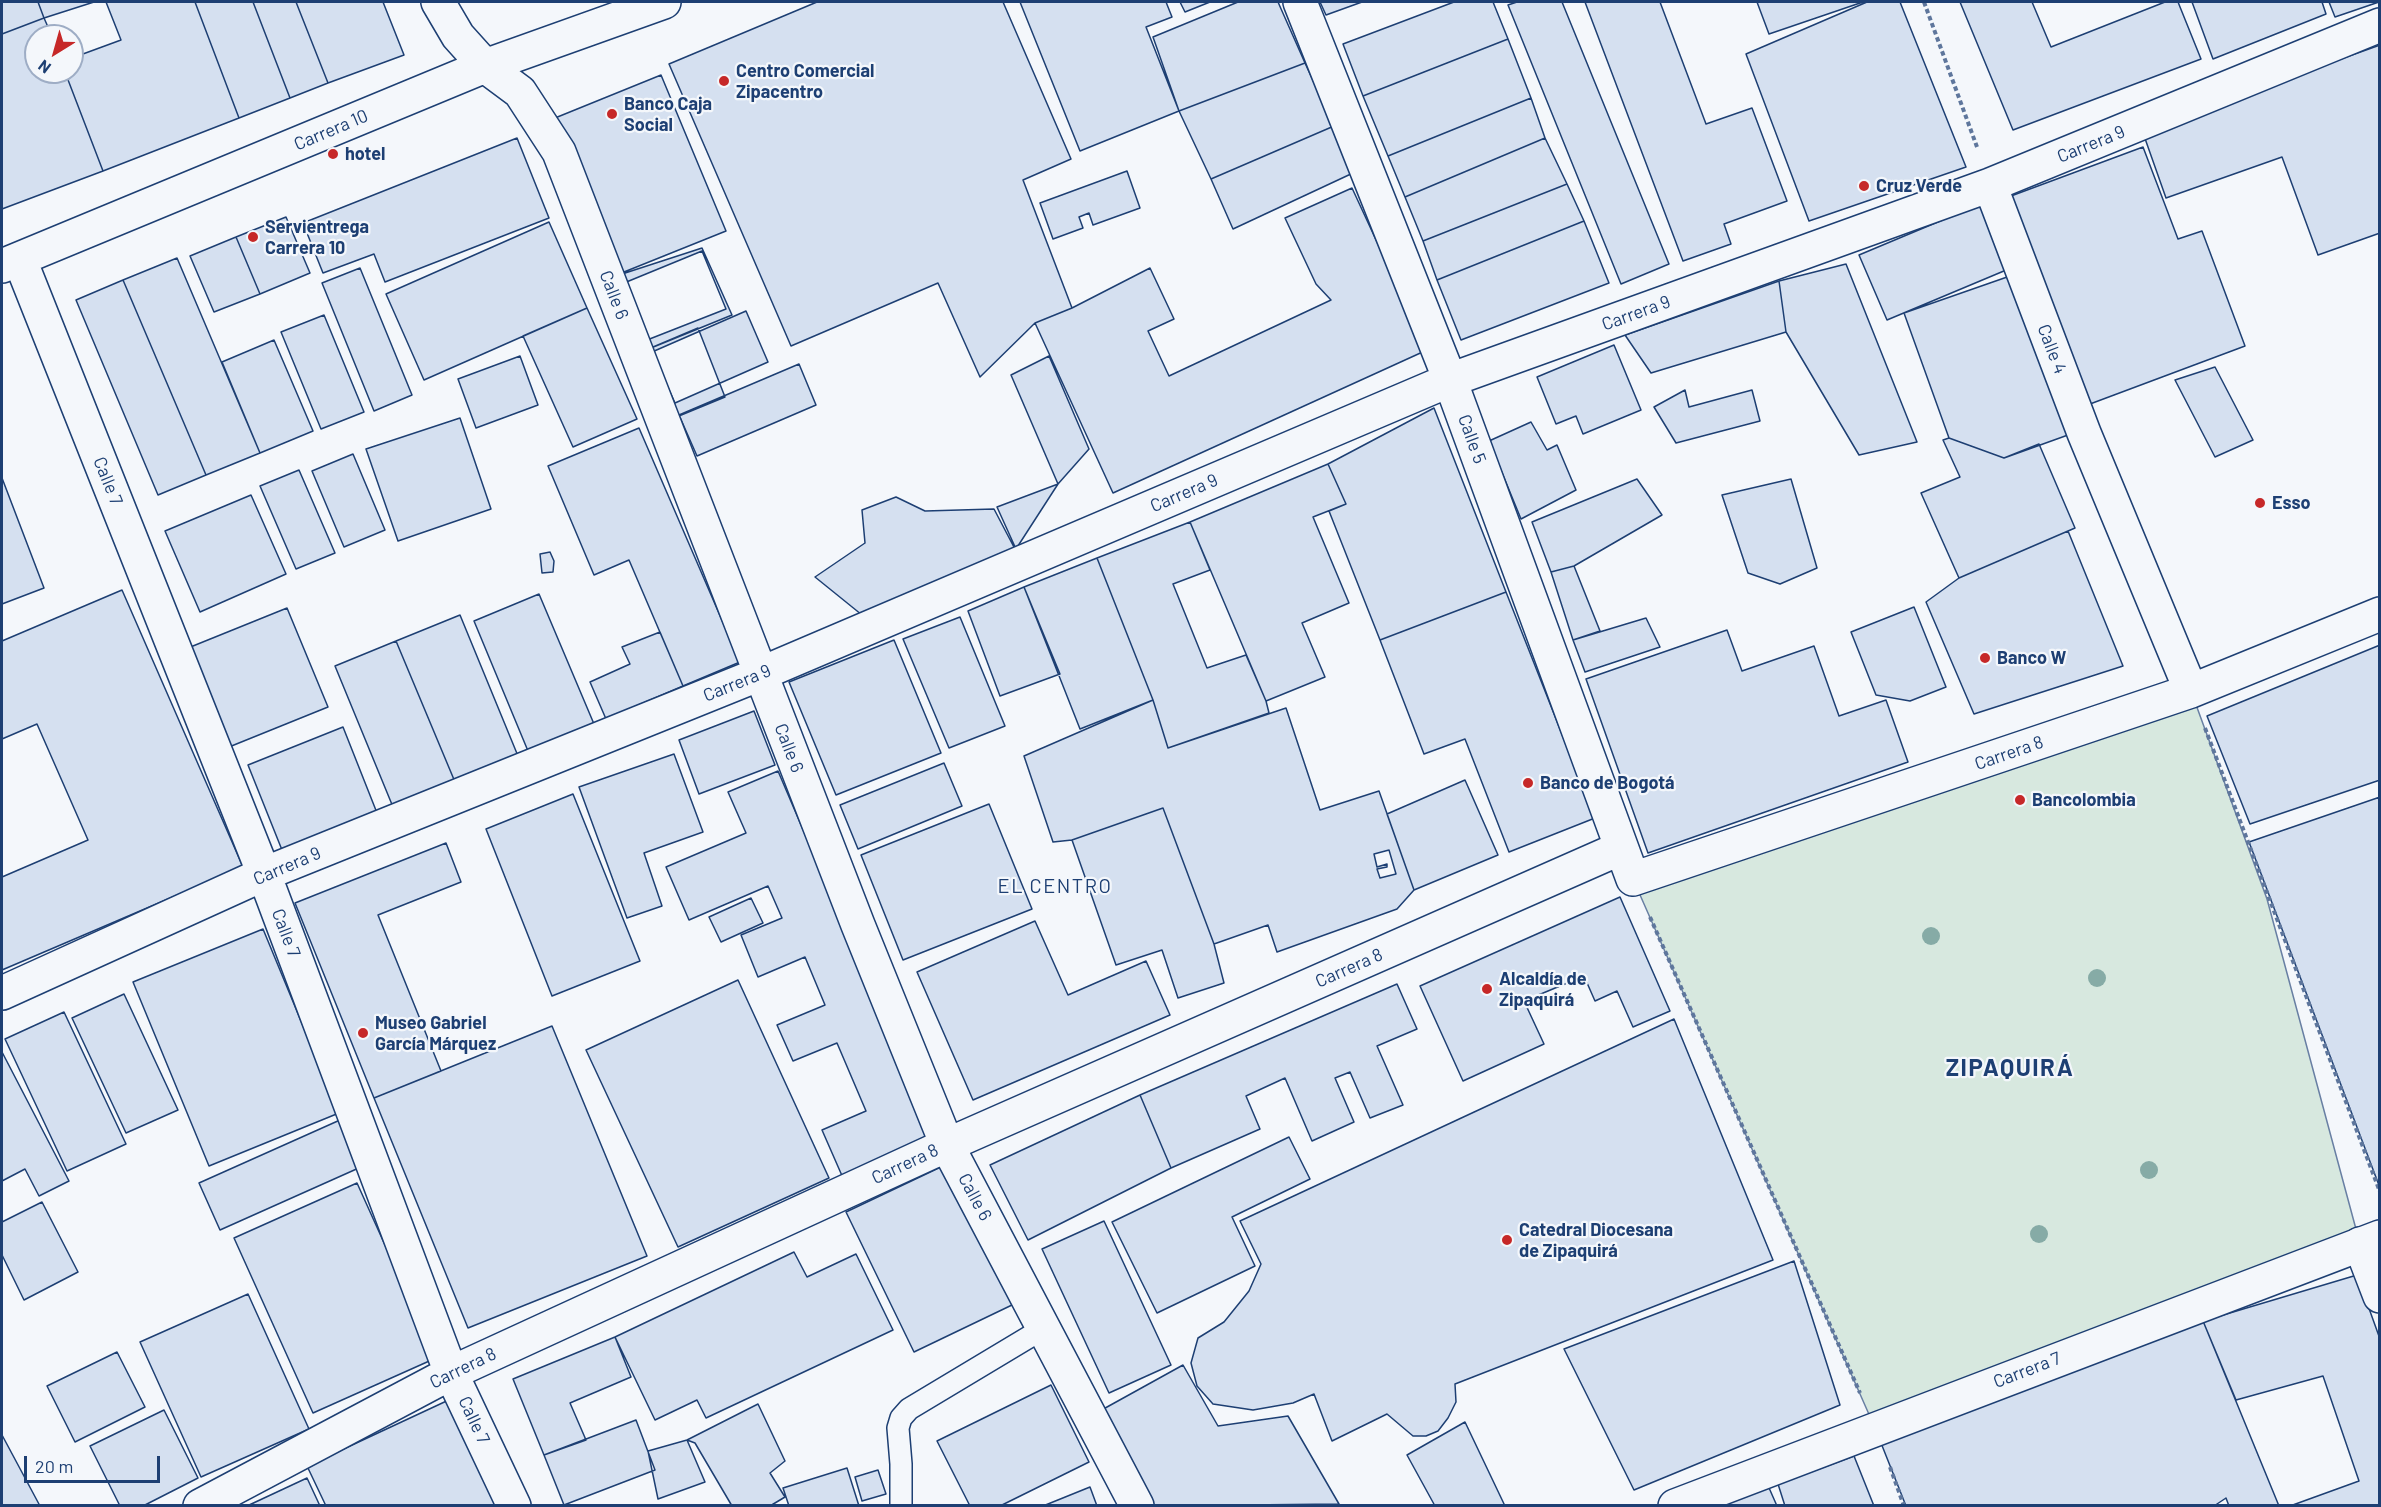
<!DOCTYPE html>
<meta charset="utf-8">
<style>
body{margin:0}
#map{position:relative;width:2381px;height:1507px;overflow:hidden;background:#f4f7fb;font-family:Barlow,sans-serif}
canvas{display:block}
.frame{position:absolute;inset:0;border:3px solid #1d3f73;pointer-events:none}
.north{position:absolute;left:24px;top:24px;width:60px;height:60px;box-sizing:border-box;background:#f4f7fb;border:2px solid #9eadc5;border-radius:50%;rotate:217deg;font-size:16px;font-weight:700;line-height:24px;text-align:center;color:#1d3f73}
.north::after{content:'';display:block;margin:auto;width:21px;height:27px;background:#c62828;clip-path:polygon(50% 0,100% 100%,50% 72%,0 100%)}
.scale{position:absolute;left:24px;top:1456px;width:136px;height:27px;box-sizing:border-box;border:3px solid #1d3f73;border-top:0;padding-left:8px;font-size:18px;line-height:21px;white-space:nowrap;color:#1d3f73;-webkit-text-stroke:4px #f4f7fb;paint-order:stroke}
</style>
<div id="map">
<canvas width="2381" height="1507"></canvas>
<div class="frame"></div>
<div class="north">N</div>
<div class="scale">20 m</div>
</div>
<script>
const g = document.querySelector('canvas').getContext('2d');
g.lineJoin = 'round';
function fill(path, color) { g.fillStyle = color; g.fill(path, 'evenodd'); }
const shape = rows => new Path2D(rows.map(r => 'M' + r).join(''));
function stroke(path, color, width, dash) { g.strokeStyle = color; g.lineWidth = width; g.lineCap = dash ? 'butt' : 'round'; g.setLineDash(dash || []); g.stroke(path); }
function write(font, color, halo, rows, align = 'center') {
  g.font = font + ' Barlow,sans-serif'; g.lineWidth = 4.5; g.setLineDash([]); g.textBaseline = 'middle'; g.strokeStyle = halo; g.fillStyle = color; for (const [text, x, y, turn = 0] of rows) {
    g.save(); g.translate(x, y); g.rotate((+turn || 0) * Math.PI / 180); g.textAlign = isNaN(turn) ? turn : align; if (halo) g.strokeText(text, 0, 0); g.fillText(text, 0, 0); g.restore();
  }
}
const green = shape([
 [2191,691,2267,899,2360,1244,1875,1428,1633,879,2191,691]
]);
const building = shape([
 [2,2,38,2,44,18,2,34,2,2],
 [38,2,94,2,44,18,38,2],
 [106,2,195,2,239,118,103,171,65,72,72,72,72,58,121,40,106,2],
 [195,2,253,2,290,98,239,118,195,2],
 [253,2,296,2,328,83,290,98,253,2],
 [296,2,383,2,404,55,328,83,296,2],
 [817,2,1003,2,1071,159,1023,180,1072,308,1035,323,980,377,938,283,791,346,669,64,817,2],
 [1020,2,1166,2,1172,17,1146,27,1179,111,1080,151,1020,2],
 [1180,2,1210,2,1185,12,1180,2],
 [1238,2,1278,2,1305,63,1179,111,1153,37,1238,2],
 [1320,2,1362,2,1326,15,1320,2],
 [1454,2,1493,2,1508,39,1363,96,1343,44,1454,2],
 [1517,2,1562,2,1669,264,1621,284,1508,5,1517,2],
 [1585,2,1660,2,1706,124,1752,108,1787,201,1724,224,1731,244,1683,261,1585,2],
 [1757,2,1863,2,1769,34,1757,2],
 [1867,2,1900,2,1966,167,1809,221,1746,54,1867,2],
 [1960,2,2032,2,2051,47,2165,2,2178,2,2201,59,2013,130,1960,2],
 [2192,2,2322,2,2326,14,2213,59,2192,2],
 [2329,2,2379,2,2335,17,2329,2],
 [44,18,52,36,36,36,36,72,65,72,103,171,2,209,2,34,44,18],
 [1508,39,1531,98,1388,156,1363,96,1508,39],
 [2380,45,2380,233,2318,255,2282,157,2166,198,2142,130,2380,45],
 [1305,63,1334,126,1211,179,1179,111,1305,63],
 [661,75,726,231,619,274,555,118,661,75],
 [1531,98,1545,138,1405,197,1388,156,1531,98],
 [1334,126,1353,173,1233,229,1211,179,1334,126],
 [517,138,549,218,385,282,374,254,323,273,303,223,517,138],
 [1545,138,1567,184,1423,241,1405,197,1545,138],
 [2143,147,2178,239,2202,231,2245,346,2090,404,2011,196,2143,147],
 [1127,171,1140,208,1093,225,1089,213,1079,217,1083,228,1053,239,1040,203,1127,171],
 [1567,184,1584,221,1437,280,1423,241,1567,184],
 [1352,188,1427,350,1113,493,1035,323,1072,308,1150,268,1174,319,1148,331,1169,376,1331,300,1316,284,1285,218,1352,188],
 [1983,203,2011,268,1887,320,1859,255,1983,203],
 [286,217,310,273,260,294,236,237,286,217],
 [1584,221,1609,283,1461,340,1437,280,1584,221],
 [549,222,587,308,424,380,386,294,549,222],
 [236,237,260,294,214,312,190,256,236,237],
 [702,248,732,315,646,350,619,275,702,248],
 [702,251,726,309,647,340,624,283,702,251],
 [177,258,260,453,206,475,123,280,177,258],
 [1846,264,1917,442,1859,455,1786,332,1779,281,1846,264],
 [360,268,412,395,374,411,322,283,360,268],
 [2010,276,2068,435,2004,458,1949,438,1904,313,2010,276],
 [123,280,206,475,158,495,76,300,123,280],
 [1779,281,1786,332,1651,373,1625,335,1779,281],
 [587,308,637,419,573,447,523,336,587,308],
 [746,311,768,362,675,403,652,352,746,311],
 [324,315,364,412,321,429,281,332,324,315],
 [698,328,725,397,674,418,646,350,698,328],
 [274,340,313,431,260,453,222,362,274,340],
 [1614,345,1641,410,1583,434,1576,416,1556,424,1537,377,1614,345],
 [520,356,538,405,476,428,458,379,520,356],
 [1049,356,1089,449,1058,484,1011,375,1049,356],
 [799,364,816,405,697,456,679,415,799,364],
 [2215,367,2253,440,2215,457,2175,380,2215,367],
 [1685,390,1689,407,1752,390,1760,421,1676,443,1654,407,1685,390],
 [1434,408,1506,592,1380,640,1329,511,1346,504,1328,464,1434,408],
 [460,418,491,509,398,541,366,449,460,418],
 [1531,422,1547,450,1557,445,1576,490,1521,519,1489,441,1531,422],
 [639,428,740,662,683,686,629,560,594,575,548,466,639,428],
 [1949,438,2004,458,2039,444,2075,528,1959,578,1921,493,1960,477,1943,440,1949,438],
 [353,454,385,530,344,547,312,471,353,454],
 [1328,464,1346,504,1313,517,1349,603,1302,623,1325,677,1266,701,1190,522,1328,464],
 [299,470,335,553,296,569,260,486,299,470],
 [2,478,44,588,2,604,2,478],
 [1637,479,1662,515,1574,566,1551,572,1532,522,1637,479],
 [1791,479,1817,568,1780,584,1748,573,1722,495,1791,479],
 [1058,484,1016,549,997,507,1058,484],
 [251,495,286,574,200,612,165,531,251,495],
 [896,497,925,511,994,509,1016,551,867,619,815,577,865,543,862,510,896,497],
 [1190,522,1210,570,1173,584,1207,668,1246,655,1266,701,1269,713,1168,748,1153,700,1097,558,1190,522],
 [2068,531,2123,666,1974,714,1926,602,1959,578,2068,531],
 [550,552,554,561,553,572,542,573,540,554,550,552],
 [1097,558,1153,700,1080,729,1024,587,1097,558],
 [1574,566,1600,631,1573,640,1551,572,1574,566],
 [1024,587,1060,674,1000,696,968,611,1024,587],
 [122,590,243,867,2,970,2,877,88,840,37,724,2,739,2,641,122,590],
 [1506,592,1595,818,1509,852,1465,739,1424,754,1380,640,1506,592],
 [539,594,594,724,528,751,474,621,539,594],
 [1914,607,1946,687,1910,701,1876,695,1851,632,1914,607],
 [287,608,328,707,229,747,188,648,287,608],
 [460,615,518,756,455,782,396,641,460,615],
 [960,617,1005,726,949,748,903,639,960,617],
 [1646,618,1660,647,1585,672,1573,640,1646,618],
 [1727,630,1742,671,1814,646,1839,716,1886,700,1908,762,1648,853,1586,679,1727,630],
 [660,632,683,686,606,719,590,682,630,664,622,647,660,632],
 [894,640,941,753,836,795,789,682,894,640],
 [396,641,455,782,393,807,335,666,396,641],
 [2380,645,2380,780,2250,824,2207,716,2380,645],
 [1153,700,1168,748,1286,708,1320,810,1379,791,1414,890,1397,909,1277,952,1268,925,1214,944,1163,808,1072,840,1053,842,1024,756,1153,700],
 [754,711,775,765,699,794,679,740,754,711],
 [343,727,379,818,284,855,248,765,343,727],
 [674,754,703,832,644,853,662,906,627,918,579,787,674,754],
 [944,763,962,806,858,849,840,805,944,763],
 [778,771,935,1139,843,1178,822,1130,866,1111,837,1043,793,1061,777,1025,825,1005,805,957,758,977,741,935,782,918,768,886,689,920,666,867,746,833,728,792,778,771],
 [1465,780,1498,855,1414,890,1387,814,1465,780],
 [573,794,640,961,552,996,486,829,573,794],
 [2380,797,2380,1188,2249,842,2380,797],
 [989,804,1032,909,903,960,861,855,989,804],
 [1163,808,1214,944,1224,983,1178,998,1162,950,1116,965,1072,840,1163,808],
 [446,843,461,882,378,915,441,1071,374,1098,295,903,446,843],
 [1389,850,1396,874,1380,878,1377,869,1387,867,1387,864,1377,867,1374,854,1389,850],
 [1620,897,1670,1011,1633,1027,1617,991,1595,1001,1584,976,1524,1001,1544,1044,1463,1081,1420,986,1620,897],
 [751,898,763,923,721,942,709,917,751,898],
 [1035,921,1068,995,1146,961,1170,1015,973,1100,917,972,1035,921],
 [263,929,339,1113,209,1166,133,982,263,929],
 [738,980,829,1178,678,1247,586,1050,738,980],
 [1397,984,1417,1029,1377,1046,1403,1105,1370,1118,1350,1072,1335,1078,1354,1122,1312,1141,1285,1078,1246,1096,1260,1129,1171,1168,1140,1095,1397,984],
 [124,994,178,1110,126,1133,72,1018,124,994],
 [64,1012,126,1144,67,1171,5,1039,64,1012],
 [1674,1019,1773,1260,1455,1384,1456,1402,1448,1418,1438,1431,1426,1436,1413,1436,1387,1414,1332,1441,1314,1394,1293,1403,1253,1410,1213,1404,1197,1386,1191,1363,1198,1338,1224,1322,1249,1291,1261,1264,1240,1221,1674,1019],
 [552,1026,647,1256,468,1328,374,1098,552,1026],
 [2,1052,69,1181,39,1196,25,1169,2,1181,2,1052],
 [1140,1095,1171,1168,1028,1240,990,1165,1140,1095],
 [340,1120,361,1167,220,1230,199,1183,340,1120],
 [1289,1137,1310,1179,1232,1217,1255,1266,1157,1313,1112,1222,1289,1137],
 [945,1165,1012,1305,914,1352,846,1212,945,1165],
 [357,1183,436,1358,313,1413,234,1238,357,1183],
 [42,1202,78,1272,24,1300,2,1255,2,1222,42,1202],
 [1104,1221,1171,1365,1109,1393,1042,1249,1104,1221],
 [794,1252,807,1277,856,1254,893,1330,706,1418,697,1400,655,1420,615,1337,794,1252],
 [1794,1261,1840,1405,1634,1490,1564,1349,1794,1261],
 [2357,1275,2380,1339,2380,1506,2290,1506,2359,1481,2323,1376,2236,1400,2203,1321,2357,1275],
 [248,1294,309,1429,201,1477,140,1342,248,1294],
 [2203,1321,2279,1506,2229,1506,2226,1498,2214,1506,1906,1506,1881,1443,2203,1321],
 [615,1337,631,1377,570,1403,586,1440,544,1455,513,1379,615,1337],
 [117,1352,145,1407,75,1442,47,1386,117,1352],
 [1183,1365,1218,1426,1288,1416,1339,1504,1150,1506,1098,1412,1183,1365],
 [1051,1385,1089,1462,1000,1506,970,1506,937,1441,1051,1385],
 [453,1398,504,1506,326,1506,307,1466,453,1398],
 [758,1404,785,1461,770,1473,785,1497,770,1506,732,1506,695,1443,687,1440,758,1404],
 [164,1410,198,1478,143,1506,120,1506,90,1446,164,1410],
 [636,1420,655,1470,564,1505,544,1455,636,1420],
 [1465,1422,1505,1506,1435,1506,1407,1455,1465,1422],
 [2,1435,40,1506,2,1506,2,1435],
 [687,1440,705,1482,658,1499,648,1451,687,1440],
 [1854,1456,1874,1506,1785,1506,1778,1484,1854,1456],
 [847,1468,859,1506,789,1506,783,1488,847,1468],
 [878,1470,886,1494,862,1501,855,1477,878,1470],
 [307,1478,320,1506,247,1506,307,1478],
 [1766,1481,1777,1506,1706,1506,1766,1481],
 [1090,1487,1097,1506,1043,1506,1090,1487]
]);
const path = shape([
 [1924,2,1977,147],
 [2205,728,2380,1192],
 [1650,917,1860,1393],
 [1890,1467,1904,1506]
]);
const service = shape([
 [901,1506,901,1464,898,1428,901,1418,909,1409,1044,1328]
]);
const minor = shape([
 [438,2,458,36,485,66,520,92,559,152,858,925,947,1145,1137,1506],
 [1300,2,1450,380,1633,879,2191,691,2380,614],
 [1990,185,2084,433,2191,691],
 [20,260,264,874,451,1373,514,1506],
 [2,266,485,66,664,2],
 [2,993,264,874,760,674,1450,380,1990,185,2380,25],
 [2360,1244,2380,1296],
 [200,1506,451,1373,947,1145,1621,848]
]);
const tertiary = shape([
 [1675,1506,2380,1237]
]);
const trees = [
 [1931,936],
 [2097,978],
 [2149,1170],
 [2039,1234]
];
const markers = [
 [724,81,6,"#c62828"],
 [612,114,6,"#c62828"],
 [333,154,6,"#c62828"],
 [1864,186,6,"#c62828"],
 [253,237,6,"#c62828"],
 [2260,503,6,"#c62828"],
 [1985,658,6,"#c62828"],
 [1528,783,6,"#c62828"],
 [2020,800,6,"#c62828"],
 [1487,989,6,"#c62828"],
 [363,1033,6,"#c62828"],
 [1507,1240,6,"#c62828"]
];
const poiNames = [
 ["Centro Comercial",736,71],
 ["Zipacentro",736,92],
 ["Banco Caja",624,104],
 ["Social",624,125],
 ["hotel",345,154],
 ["Cruz Verde",1876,186],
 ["Servientrega",265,227],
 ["Carrera 10",265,248],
 ["Esso",2272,503],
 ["Banco W",1997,658],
 ["Banco de Bogotá",1540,783],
 ["Bancolombia",2032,800],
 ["Alcaldía de",1499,979],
 ["Zipaquirá",1499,1000],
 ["Museo Gabriel",375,1023],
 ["García Márquez",375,1044],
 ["Catedral Diocesana",1519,1230],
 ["de Zipaquirá",1519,1251]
];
const streetNames = [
 ["Carrera 10",331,130,-23],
 ["Carrera 9",2091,144,-22],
 ["Calle 6",614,295,69],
 ["Carrera 9",1636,313,-20],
 ["Calle 4",2052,349,69],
 ["Calle 5",1472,439,70],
 ["Calle 7",108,481,68],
 ["Carrera 9",1184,493,-23],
 ["Carrera 9",737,683,-22],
 ["Calle 6",789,748,69],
 ["Carrera 8",2009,753,-19],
 ["Carrera 9",287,866,-23],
 ["Calle 7",286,933,69],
 ["Carrera 8",1349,968,-24],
 ["Carrera 8",905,1164,-25],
 ["Calle 6",975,1197,62],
 ["Carrera 8",463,1368,-26],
 ["Carrera 7",2027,1370,-21],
 ["Calle 7",474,1420,65]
];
const neighbourhoodNames = [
 ["EL CENTRO",1055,886]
];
const districtNames = [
 ["ZIPAQUIRÁ",2010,1068]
];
fill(green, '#d7e8df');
stroke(green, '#687fa3', 1.5);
fill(building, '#d5e0f0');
stroke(building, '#1d3f73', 1.5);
stroke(service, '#1d3f73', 24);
stroke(minor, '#1d3f73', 36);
stroke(tertiary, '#1d3f73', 36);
stroke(path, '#5e769c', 4, [4.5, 3]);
stroke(service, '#f4f7fb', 21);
stroke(minor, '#f4f7fb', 33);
stroke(tertiary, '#f4f7fb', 33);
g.fillStyle = '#86aba6';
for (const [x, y] of trees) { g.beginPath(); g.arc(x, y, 9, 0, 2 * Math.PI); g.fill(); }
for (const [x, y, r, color] of markers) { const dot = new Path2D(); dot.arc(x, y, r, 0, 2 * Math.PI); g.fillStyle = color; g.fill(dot); stroke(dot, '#f4f7fb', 2); }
write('bold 18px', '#1d3f73', '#f4f7fb', poiNames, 'left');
write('18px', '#1d3f73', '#f4f7fb', streetNames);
g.letterSpacing = '1.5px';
write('20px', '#1d3f73', '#f4f7fb', neighbourhoodNames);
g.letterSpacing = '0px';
g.letterSpacing = '1.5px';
write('bold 24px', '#1d3f73', '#f4f7fb', districtNames);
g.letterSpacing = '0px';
</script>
